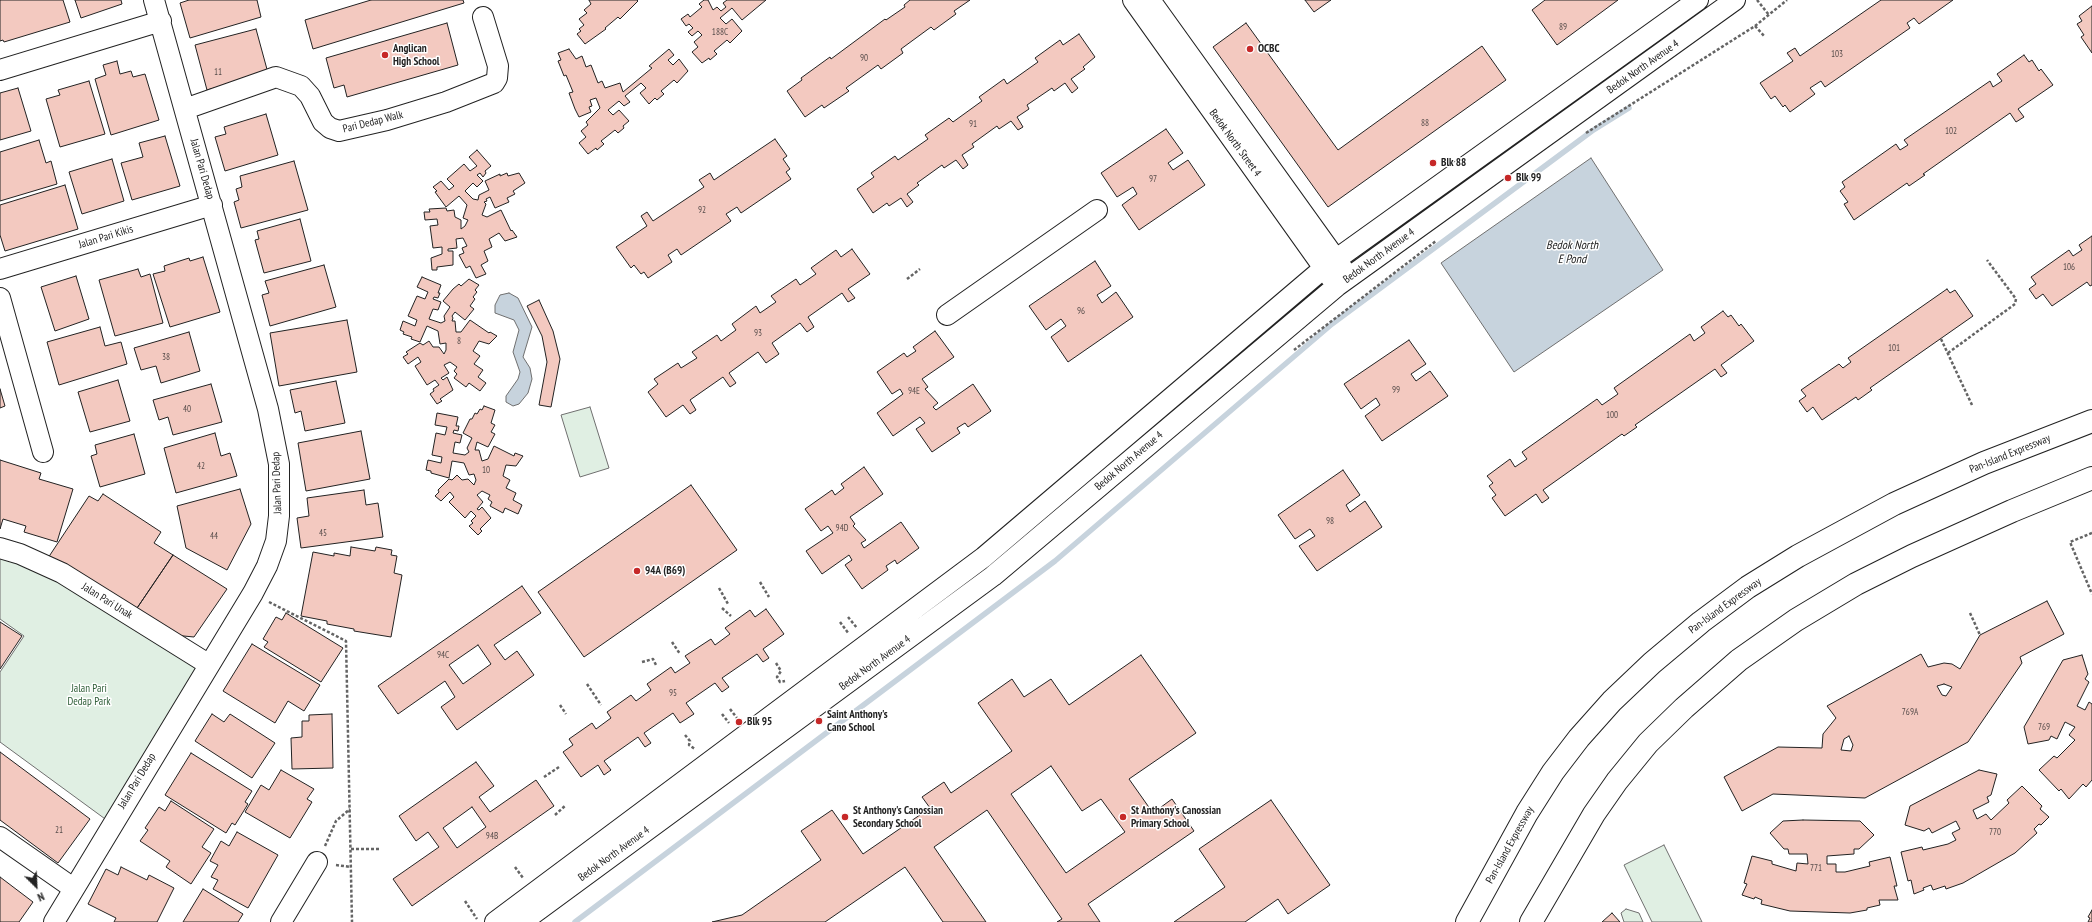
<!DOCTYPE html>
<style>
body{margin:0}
#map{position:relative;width:2092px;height:922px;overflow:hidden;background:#fff;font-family:"PT Sans Narrow",sans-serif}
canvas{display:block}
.north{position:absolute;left:16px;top:866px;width:40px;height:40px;-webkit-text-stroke:3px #fff;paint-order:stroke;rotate:156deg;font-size:11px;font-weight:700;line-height:16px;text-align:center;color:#222}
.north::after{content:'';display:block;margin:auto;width:14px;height:18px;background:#222;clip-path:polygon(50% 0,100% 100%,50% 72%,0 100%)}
</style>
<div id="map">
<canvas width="2092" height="922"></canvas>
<div class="north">N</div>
</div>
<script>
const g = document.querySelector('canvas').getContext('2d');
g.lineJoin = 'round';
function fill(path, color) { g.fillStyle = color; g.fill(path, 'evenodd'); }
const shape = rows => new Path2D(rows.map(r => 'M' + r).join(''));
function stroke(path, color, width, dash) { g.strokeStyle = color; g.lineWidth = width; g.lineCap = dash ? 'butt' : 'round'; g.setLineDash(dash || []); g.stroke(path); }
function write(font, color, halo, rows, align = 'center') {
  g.font = font + ' "PT Sans Narrow",sans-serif'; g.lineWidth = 3; g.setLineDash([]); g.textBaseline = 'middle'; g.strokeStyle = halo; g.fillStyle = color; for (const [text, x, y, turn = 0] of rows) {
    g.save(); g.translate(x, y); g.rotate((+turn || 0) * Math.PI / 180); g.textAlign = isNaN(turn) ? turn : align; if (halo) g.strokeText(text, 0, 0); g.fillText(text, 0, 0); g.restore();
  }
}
const green = shape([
 [590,407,609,468,580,477,561,415,590,407],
 [0,548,208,664,112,824,0,742,0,672,24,636,0,619,0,548],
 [1664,845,1702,922,1652,922,1624,865,1664,845],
 [1626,909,1639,913,1643,922,1624,922,1621,913,1626,909]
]);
const water = shape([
 [1591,158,1663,270,1514,372,1441,263,1591,158],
 [509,293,518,298,532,327,523,357,530,368,532,379,528,393,519,404,513,406,506,402,506,396,518,379,520,372,513,352,519,330,514,320,495,313,495,305,500,295,509,293]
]);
const stream = shape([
 [575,922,1055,561,1332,324,1592,131,1629,108]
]);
const building = shape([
 [0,0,63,0,70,22,4,42,3,40,0,41,0,0],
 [75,0,121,0,122,4,81,18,75,0],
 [189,0,257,0,261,17,190,38,180,3,189,0],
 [371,0,463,0,464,3,313,49,305,20,371,0],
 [589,0,637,0,638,1,620,19,618,17,605,28,606,29,585,44,577,34,581,31,579,29,584,25,579,19,587,13,584,10,591,4,589,0],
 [704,0,708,0,713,10,717,7,721,11,726,7,723,3,727,0,766,0,742,20,732,8,720,18,726,24,732,19,742,31,730,43,727,40,714,51,717,54,710,60,709,58,702,63,692,52,698,47,694,42,702,35,698,31,692,36,688,32,693,28,689,24,686,26,681,19,688,14,690,17,702,7,699,4,704,0],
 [910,0,970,0,954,11,956,14,934,30,931,27,901,49,903,53,881,69,878,65,846,88,849,91,824,108,822,105,805,117,787,91,802,80,801,78,830,57,831,59,885,19,886,20,905,7,904,5,910,0],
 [1305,0,1331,0,1314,12,1305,0],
 [1545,0,1618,0,1557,45,1532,10,1545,0],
 [1881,0,1953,0,1919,24,1914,18,1907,23,1910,28,1825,87,1821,81,1810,88,1815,94,1790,112,1785,105,1783,107,1775,96,1771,99,1760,83,1793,61,1787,53,1795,48,1800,56,1881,0],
 [2092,6,2092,53,2081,37,2084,35,2077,24,2082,21,2079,16,2092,6],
 [447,23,458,65,347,97,344,85,334,88,326,58,447,23],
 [1246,23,1338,150,1482,46,1506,80,1328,207,1213,47,1246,23],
 [256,29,268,73,207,90,195,45,256,29],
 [1079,34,1095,57,1083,67,1085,69,1071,79,1078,88,1072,93,1065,83,1054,91,1052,88,1027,105,1029,109,1017,117,1023,127,1018,130,1011,121,999,129,997,126,972,144,974,147,962,155,968,165,963,169,956,160,944,168,942,165,917,183,919,185,907,194,913,202,907,207,901,198,889,206,887,203,873,213,857,189,874,177,871,173,895,156,898,160,928,139,925,135,949,118,953,122,982,101,979,97,1004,79,1007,84,1038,62,1035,58,1060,40,1063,45,1079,34],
 [569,49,576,59,582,56,586,67,591,65,598,83,602,81,605,88,620,83,623,92,652,68,649,66,669,49,674,55,668,60,673,65,679,59,688,71,677,83,674,80,661,91,664,94,657,100,655,98,649,104,640,93,646,88,641,83,625,96,630,102,624,106,619,101,608,110,613,115,619,110,629,121,623,126,624,128,618,133,615,130,601,141,604,144,597,150,596,148,588,154,579,143,586,137,581,131,588,125,586,122,600,108,596,98,590,100,592,106,589,107,591,112,579,117,575,109,569,93,573,92,566,75,564,76,558,61,561,60,558,53,569,49],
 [2024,55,2029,62,2032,60,2039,71,2041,69,2053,85,2018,109,2024,117,2016,122,2010,113,1923,174,1925,175,1909,186,1907,183,1854,220,1844,204,1848,202,1840,191,1845,187,1842,182,1896,144,1900,150,1908,145,1904,140,1990,81,1993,87,2002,81,1997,74,2024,55],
 [117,61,120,74,131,71,133,77,145,74,159,120,111,135,95,79,106,75,103,65,117,61],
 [89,81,105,134,60,147,46,99,60,95,58,90,89,81],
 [18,88,31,131,0,140,0,93,18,88],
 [266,114,278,155,225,171,215,137,226,134,224,127,266,114],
 [1166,129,1183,153,1168,163,1173,170,1188,160,1205,185,1139,230,1122,205,1137,194,1133,187,1117,197,1101,173,1166,129],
 [165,136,180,186,132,200,121,163,143,157,139,143,165,136],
 [775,139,787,156,783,159,790,169,786,172,791,179,741,213,737,207,726,214,731,221,681,255,677,249,668,255,672,262,648,278,644,272,641,274,634,265,631,268,616,247,647,226,641,216,647,212,653,221,704,187,699,180,710,173,714,180,775,139],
 [39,140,46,163,51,161,57,184,0,201,0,152,39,140],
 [477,150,491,166,485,171,486,173,483,177,480,173,477,175,483,181,477,187,473,183,465,191,473,199,478,200,479,195,489,190,485,181,500,174,500,176,507,173,508,176,519,173,525,183,513,191,515,194,507,198,509,202,495,208,490,197,486,199,487,201,484,202,486,204,482,215,487,217,501,210,511,231,512,230,517,237,505,241,499,233,489,239,492,247,484,251,488,261,481,265,486,274,476,278,470,266,466,268,459,255,464,253,462,248,467,246,463,238,456,239,457,248,448,249,448,251,453,251,453,265,437,267,437,270,432,270,431,258,442,254,442,247,433,248,430,226,438,225,437,219,425,220,424,212,430,212,429,209,446,208,447,211,454,210,455,217,461,220,461,229,465,226,468,220,463,218,467,205,459,196,446,207,435,192,437,191,433,187,441,181,449,190,454,186,447,179,464,164,470,171,477,166,469,157,477,150],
 [112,159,124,201,82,214,69,172,112,159],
 [294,161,308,210,241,228,234,202,239,200,236,189,242,187,240,176,294,161],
 [65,185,78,229,5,251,0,235,0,205,65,185],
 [300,219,311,261,264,273,255,240,259,239,257,231,300,219],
 [2092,236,2092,285,2090,286,2087,282,2052,306,2043,294,2036,299,2029,289,2036,284,2031,277,2069,250,2073,256,2082,250,2079,245,2092,236],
 [852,249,870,274,848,289,855,298,848,302,842,293,808,317,814,327,807,332,800,323,772,343,779,354,766,363,758,352,729,373,736,383,730,387,723,377,690,400,696,410,690,414,683,405,666,417,648,392,658,384,654,379,678,363,681,368,697,358,692,352,717,335,721,341,736,330,732,324,756,306,760,313,776,302,771,296,796,279,800,285,816,274,811,268,836,250,841,257,852,249],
 [203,257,220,312,170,327,153,274,165,271,164,266,189,258,190,261,203,257],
 [1095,261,1111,286,1097,295,1102,303,1116,292,1133,317,1068,362,1051,337,1066,326,1061,319,1046,330,1029,306,1095,261],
 [324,265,336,307,270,326,262,295,269,293,265,281,324,265],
 [138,269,141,277,150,274,163,323,115,336,99,280,138,269],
 [76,276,89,319,55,331,41,287,76,276],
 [422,277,441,285,438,293,440,293,438,298,434,297,433,299,441,302,438,310,433,309,429,319,441,323,445,321,444,316,450,307,443,301,453,289,459,284,461,286,469,279,479,285,475,290,477,292,473,297,475,299,470,306,474,309,465,320,455,312,452,316,453,318,452,321,455,321,456,332,461,332,470,320,489,333,490,332,497,336,489,344,479,341,473,351,480,356,474,364,483,370,478,377,486,383,480,391,469,383,466,387,454,378,457,374,454,371,457,367,450,362,444,365,449,373,441,378,443,380,447,377,453,390,440,399,442,401,437,404,430,394,434,391,433,389,439,385,435,380,427,385,415,366,421,362,418,357,408,364,403,357,408,354,406,352,420,343,423,345,429,341,433,347,439,347,444,354,446,350,446,343,440,344,438,331,427,326,420,342,411,339,412,337,403,334,404,332,400,330,403,321,415,326,417,320,408,316,417,296,425,299,428,292,417,287,422,277],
 [1947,289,1950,293,1955,290,1973,316,1870,388,1872,390,1858,400,1856,397,1822,420,1813,407,1807,412,1799,401,1806,396,1801,390,1839,364,1843,368,1851,362,1848,358,1947,289],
 [539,300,553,331,560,359,551,407,539,405,547,362,542,336,527,306,539,300],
 [1723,311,1728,317,1731,315,1739,326,1741,324,1754,341,1721,365,1727,373,1721,377,1715,369,1635,425,1637,427,1624,436,1622,434,1543,490,1549,498,1542,503,1536,494,1505,516,1492,498,1496,495,1489,486,1493,483,1487,476,1510,459,1515,467,1527,459,1522,452,1597,399,1602,405,1618,394,1614,388,1690,334,1694,341,1705,333,1701,327,1723,311],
 [347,320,357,372,279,386,270,333,347,320],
 [100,327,105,346,121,342,127,364,59,385,47,342,100,327],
 [935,331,954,357,922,379,928,387,925,389,938,403,933,407,936,410,973,384,991,411,968,427,965,423,957,428,960,433,932,452,916,429,925,423,920,417,893,436,877,413,903,394,900,389,892,394,877,372,904,353,907,357,916,351,913,347,935,331],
 [189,332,200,371,161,383,156,366,141,370,134,348,189,332],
 [1409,340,1426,364,1411,374,1416,381,1430,371,1448,396,1382,441,1365,416,1380,405,1376,398,1361,409,1344,384,1409,340],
 [118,380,130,421,90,432,78,392,118,380],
 [336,381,345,423,305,431,301,411,295,413,290,390,336,381],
 [211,384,222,422,173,435,168,417,159,420,153,400,211,384],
 [0,389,5,406,0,408,0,389],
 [484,406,495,410,491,423,495,425,491,432,495,434,488,447,477,442,475,450,479,450,482,461,488,459,494,446,514,456,515,453,523,456,516,466,506,465,503,476,510,480,506,488,516,493,513,500,522,505,518,514,505,508,503,513,490,506,492,502,488,499,490,495,482,491,477,495,483,502,477,509,479,510,482,507,491,518,480,529,482,531,478,535,469,526,473,523,471,521,476,516,471,511,465,518,449,502,454,497,450,492,441,501,435,496,439,492,438,490,449,479,452,480,457,475,462,480,468,479,474,485,476,480,474,474,469,475,464,463,452,461,449,478,431,473,431,471,426,470,428,460,441,463,442,457,432,455,436,433,445,435,447,427,435,425,437,413,458,417,456,426,459,426,458,431,454,430,453,433,462,435,460,443,455,442,453,453,465,455,469,452,467,448,472,438,463,433,470,419,472,419,475,413,477,414,480,409,482,410,484,406],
 [361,431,370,479,306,491,298,443,361,431],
 [215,433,221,456,230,453,237,476,176,493,164,448,215,433],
 [134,434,145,474,100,487,91,456,97,454,95,445,134,434],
 [0,460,41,473,39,479,73,489,57,542,24,532,26,526,3,519,0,529,0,460],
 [864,467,883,494,850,517,855,524,853,526,866,540,861,543,864,548,901,522,919,548,897,564,895,560,886,566,888,570,862,589,845,565,852,560,849,555,822,574,806,551,833,533,828,526,821,531,805,509,832,490,835,495,844,488,841,484,864,467],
 [1343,470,1360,495,1346,505,1350,512,1365,501,1382,527,1317,571,1299,546,1315,536,1310,529,1295,539,1278,515,1343,470],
 [691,485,737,550,584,657,538,592,691,485],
 [240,489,251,524,227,570,186,548,177,506,240,489],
 [364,490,366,505,378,503,383,537,301,548,297,518,309,516,307,498,364,490],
 [103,494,161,532,154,543,173,555,133,614,48,558,89,496,98,501,103,494],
 [351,547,375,551,376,547,392,550,391,555,397,556,394,573,402,575,391,637,354,631,354,629,327,624,327,621,301,616,313,552,334,556,334,553,350,556,351,547],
 [173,555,227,589,194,637,163,634,133,614,173,555],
 [522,586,541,613,494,645,505,660,517,651,534,675,457,730,441,707,455,697,445,681,398,714,378,686,522,586],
 [478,645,491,664,463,684,449,665,478,645],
 [2047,601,2064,634,2020,657,2022,663,1968,742,1865,798,1773,794,1742,811,1724,777,1778,747,1822,748,1823,734,1836,718,1827,706,1921,654,1928,667,1944,663,1952,664,1960,669,1980,635,2047,601],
 [1944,684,1952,687,1946,696,1942,695,1937,686,1944,684],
 [1849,736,1853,745,1851,751,1841,750,1844,739,1849,736],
 [766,609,784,634,763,649,769,658,763,662,757,654,722,678,729,687,722,692,715,683,686,703,694,714,680,723,673,713,644,733,651,743,645,747,638,737,604,761,611,770,604,775,598,765,581,777,563,752,573,745,569,739,592,723,596,729,611,718,607,712,631,695,636,701,651,690,647,684,671,667,675,673,690,663,685,656,711,639,715,645,730,634,725,628,750,610,755,617,766,609],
 [286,613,343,648,321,682,264,647,268,642,263,639,276,617,282,620,286,613],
 [0,622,22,636,0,669,0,622],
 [252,644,320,685,304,711,288,701,275,723,223,691,252,644],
 [1141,655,1196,733,1129,779,1153,813,1172,799,1194,831,1088,904,1100,922,1057,922,1062,919,987,810,934,847,986,922,943,922,905,867,825,922,712,922,742,915,821,860,801,831,832,810,863,854,930,808,922,797,944,782,951,793,1012,751,978,703,1012,679,1024,697,1051,679,1069,705,1141,655],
 [1051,766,1082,811,1101,799,1125,832,1066,873,1011,794,1051,766],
 [2082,655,2088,674,2085,679,2089,682,2077,706,2085,710,2089,702,2092,704,2092,780,2086,787,2083,784,2069,799,2061,789,2059,791,2039,770,2054,756,2057,758,2075,740,2069,735,2075,727,2065,722,2057,739,2051,736,2049,740,2028,744,2024,727,2063,660,2082,655],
 [212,714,224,722,230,714,275,743,252,778,195,741,212,714],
 [332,714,333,768,292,769,291,738,302,737,302,721,309,721,309,715,332,714],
 [0,752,90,819,58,863,0,820,0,752],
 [191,753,252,791,245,802,248,804,235,825,232,823,226,833,165,795,191,753],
 [476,762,494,786,479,797,490,812,536,780,554,806,412,906,393,879,439,847,428,832,416,841,399,816,476,762],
 [472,807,486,827,457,848,443,828,472,807],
 [281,770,314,789,307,799,312,802,290,838,245,812,261,785,269,790,281,770],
 [1979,770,1997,774,1991,795,1987,797,1989,802,1973,810,1977,819,1986,814,1991,820,2009,803,2007,800,2022,786,2042,806,2040,809,2049,817,2041,825,2039,824,2034,829,2037,833,2015,853,1963,883,1946,889,1945,886,1933,890,1931,885,1923,888,1924,890,1914,894,1911,880,1908,881,1901,852,1922,847,1923,850,1948,844,1956,840,1952,833,1960,829,1956,821,1932,833,1929,828,1924,831,1905,825,1910,806,1979,770],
 [1271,800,1330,885,1288,914,1278,899,1245,922,1174,922,1225,887,1199,849,1271,800],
 [171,801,214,829,202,847,211,853,191,884,166,867,170,861,140,841,148,830,145,828,159,807,165,811,171,801],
 [1803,820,1860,821,1874,835,1859,849,1854,849,1854,854,1827,856,1827,864,1836,864,1836,872,1845,872,1870,866,1869,862,1890,857,1897,886,1894,886,1898,900,1879,900,1880,905,1867,908,1867,910,1850,913,1790,911,1761,904,1762,900,1755,897,1754,899,1742,895,1747,884,1744,883,1752,856,1772,861,1772,864,1796,871,1797,863,1808,864,1807,854,1789,854,1788,849,1784,849,1770,833,1783,821,1803,820],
 [237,832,278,855,248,908,213,889,218,880,211,877,218,865,210,861,221,841,229,846,237,832],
 [121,867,147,880,149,875,174,888,157,922,114,922,116,918,88,904,106,869,118,875,121,867],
 [0,877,33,902,19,922,0,922,0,877],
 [203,889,243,914,238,922,183,922,203,889],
 [2092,910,2092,922,2088,922,2090,918,2088,917,2092,910],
 [1612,913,1620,922,1602,922,1612,913]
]);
const path = shape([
 [1757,0,1769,15],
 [1755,26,1765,37],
 [1586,133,1755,26,1787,0],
 [907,279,920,269],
 [1941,339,1972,405],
 [1294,350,1436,241],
 [1948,353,2015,304,2016,299,2013,295,1987,260],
 [2092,533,2070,542,2092,594],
 [760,582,769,597],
 [719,588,728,604],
 [269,602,346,641,352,922],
 [722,608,731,616],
 [1970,613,1980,635],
 [848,617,857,628],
 [840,622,849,634],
 [672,642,680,654],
 [642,662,653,659,656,665],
 [776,663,781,671,777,677,780,682,785,681],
 [587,684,601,705],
 [560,705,566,714],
 [730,709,737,718],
 [722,714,729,723],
 [685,735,690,741,689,745,695,749],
 [544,777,559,767],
 [555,815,566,805],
 [325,846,336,821,350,809],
 [351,849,381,849],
 [336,865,351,867],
 [515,867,523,878],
 [465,901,477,919]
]);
const minor = shape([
 [1133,0,1331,278],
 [1150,0,1343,269],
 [0,70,161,21],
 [185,109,276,77,301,86,310,96,323,122,330,128,339,131,387,120,446,102,494,83,497,78,498,66,483,17],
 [0,269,212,205],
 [0,298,43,452],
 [947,315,1097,210],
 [0,548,20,554,62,573,208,664],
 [0,837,73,888],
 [54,922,253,593,267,566,276,541,279,516,279,464,268,409,154,0],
 [281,922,317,862],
 [495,922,984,557,1324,268,1698,0],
 [522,922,993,576,1337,286,1735,0]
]);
const highway = shape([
 [1467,922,1527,813,1553,772,1579,738,1612,701,1652,663,1701,622,1748,587,1798,556,1894,504,1984,463,2092,421],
 [1531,922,1594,814,1617,781,1648,743,1684,708,1739,660,1796,620,1856,584,1912,556,2012,511,2092,478]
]);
const markers = [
 [1250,49,4,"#c62828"],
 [385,55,4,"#c62828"],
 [1433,163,4,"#c62828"],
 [1508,178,4,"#c62828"],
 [637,571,4,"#c62828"],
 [819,721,4,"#c62828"],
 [739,722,4,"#c62828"],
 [845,817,4,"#c62828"],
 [1123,817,4,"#c62828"]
];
const numberNames = [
 ["89",1563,27],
 ["188C",720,32],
 ["103",1837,54],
 ["90",864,58],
 ["11",218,72],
 ["88",1425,123],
 ["91",973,124],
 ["102",1951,131],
 ["97",1153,179],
 ["92",702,210],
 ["106",2069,267],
 ["96",1081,311],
 ["93",758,333],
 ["8",459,341],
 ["101",1894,348],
 ["38",166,357],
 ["99",1396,390],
 ["94E",914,391],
 ["40",187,409],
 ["100",1612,415],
 ["42",201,466],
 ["10",486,470],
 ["98",1330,521],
 ["94D",842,528],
 ["45",323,533],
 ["44",214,536],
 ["94C",443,655],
 ["95",673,693],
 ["769A",1910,712],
 ["769",2044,727],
 ["21",59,830],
 ["770",1995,832],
 ["94B",492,836],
 ["771",1816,868]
];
const poiNames = [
 ["Anglican",393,49],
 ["High School",393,62],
 ["OCBC",1258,49],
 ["Blk 88",1441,163],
 ["Blk 99",1516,178],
 ["94A (B69)",645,571],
 ["Saint Anthony's",827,715],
 ["Cano School",827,728],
 ["Blk 95",747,722],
 ["St Anthony's Canossian",853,811],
 ["Secondary School",853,824],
 ["St Anthony's Canossian",1131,811],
 ["Primary School",1131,824]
];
const streetNames = [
 ["Bedok North Avenue 4",1643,67,-35],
 ["Pari Dedap Walk",373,122,-14],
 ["Bedok North Street 4",1235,143,54],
 ["Jalan Pari Dedap",202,169,74],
 ["Jalan Pari Kikis",106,237,-17],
 ["Bedok North Avenue 4",1379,256,-36],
 ["Pan-Island Expressway",2010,454,-22],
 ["Bedok North Avenue 4",1129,461,-40],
 ["Jalan Pari Dedap",277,483,-92],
 ["Jalan Pari Unak",107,601,32],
 ["Pan-Island Expressway",1725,606,-36],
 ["Bedok North Avenue 4",875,663,-36],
 ["Jalan Pari Dedap",137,781,-59],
 ["Pan-Island Expressway",1510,845,-61],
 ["Bedok North Avenue 4",614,854,-36]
];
const parkNames = [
 ["Jalan Pari",89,689],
 ["Dedap Park",89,702]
];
const waterNames = [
 ["Bedok North",1572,246],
 ["E Pond",1572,260]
];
fill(green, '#e0efe3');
stroke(green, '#6f6f6f', 1);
fill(water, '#c7d3dd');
stroke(water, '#6f6f6f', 1);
stroke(stream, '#c7d3dd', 5.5);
fill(building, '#f3c9c0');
stroke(building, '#222', 1);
stroke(minor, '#222', 22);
stroke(highway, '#222', 24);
stroke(path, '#646464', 2.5, [3, 2]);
stroke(minor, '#fff', 20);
stroke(highway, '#fff', 22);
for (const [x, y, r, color] of markers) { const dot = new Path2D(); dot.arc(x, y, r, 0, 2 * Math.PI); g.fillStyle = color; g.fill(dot); stroke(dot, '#fff', 1.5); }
write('9px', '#564c4a', null, numberNames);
write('bold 11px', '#222', '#fff', poiNames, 'left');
write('11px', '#222', '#fff', streetNames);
write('11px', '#2f5e38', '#fff', parkNames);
write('italic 12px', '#222', '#fff', waterNames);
</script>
